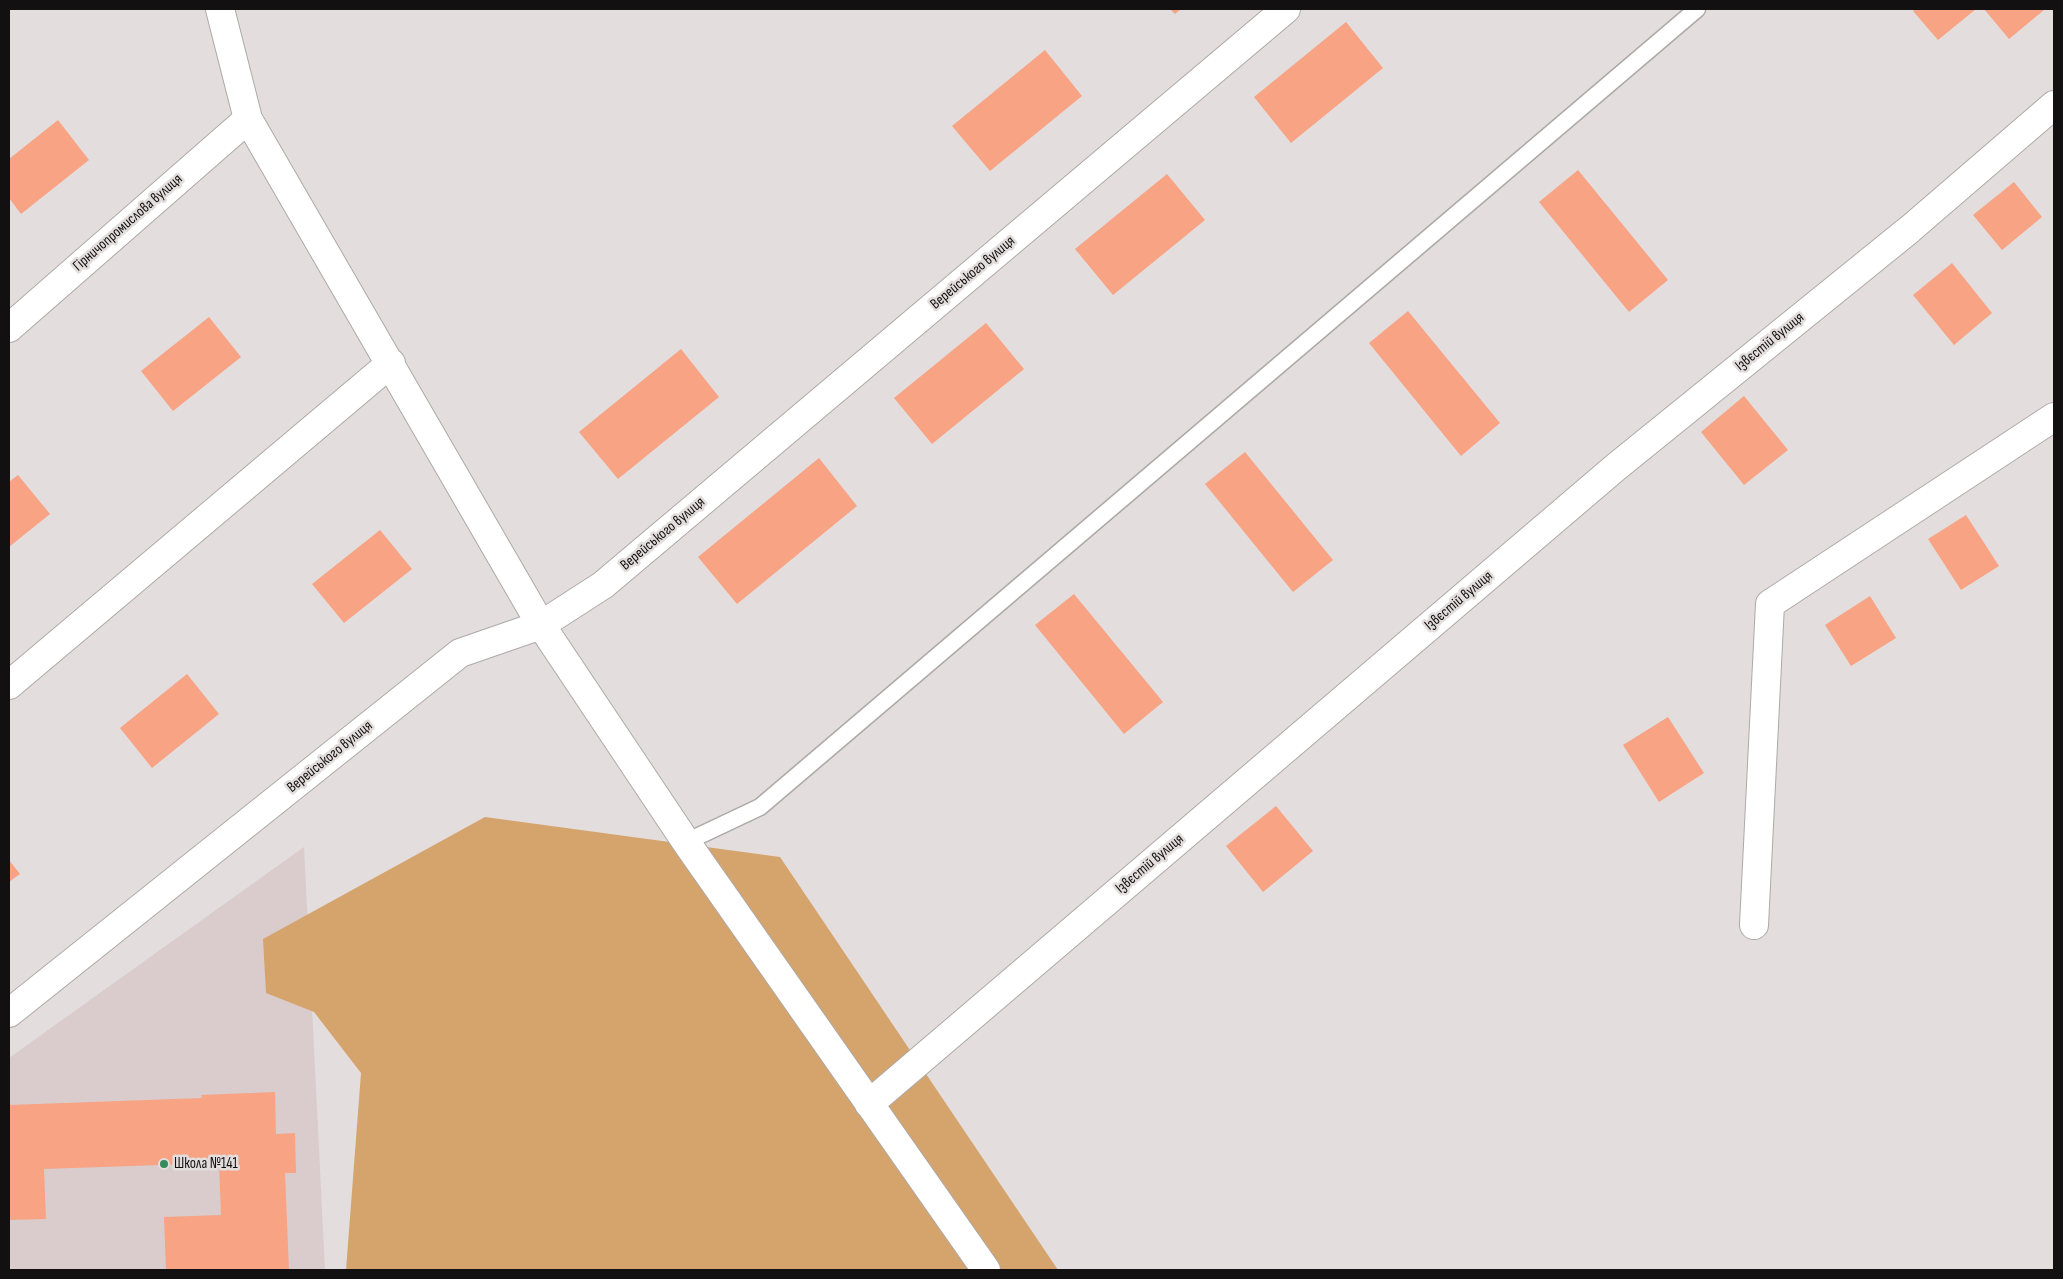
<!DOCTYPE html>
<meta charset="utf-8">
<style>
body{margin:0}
#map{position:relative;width:2063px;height:1279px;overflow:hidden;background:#e3dddd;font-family:"Sofia Sans Condensed",sans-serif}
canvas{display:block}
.frame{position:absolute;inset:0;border:10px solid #121010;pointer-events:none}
</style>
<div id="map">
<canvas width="2063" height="1279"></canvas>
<div class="frame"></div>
</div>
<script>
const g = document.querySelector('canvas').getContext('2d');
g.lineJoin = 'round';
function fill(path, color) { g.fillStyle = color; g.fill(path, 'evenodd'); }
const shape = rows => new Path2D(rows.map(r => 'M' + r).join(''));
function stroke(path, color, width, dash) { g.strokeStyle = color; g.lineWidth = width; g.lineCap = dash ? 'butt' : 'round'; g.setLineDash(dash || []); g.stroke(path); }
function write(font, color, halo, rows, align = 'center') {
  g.font = font + ' "Sofia Sans Condensed",sans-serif'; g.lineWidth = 5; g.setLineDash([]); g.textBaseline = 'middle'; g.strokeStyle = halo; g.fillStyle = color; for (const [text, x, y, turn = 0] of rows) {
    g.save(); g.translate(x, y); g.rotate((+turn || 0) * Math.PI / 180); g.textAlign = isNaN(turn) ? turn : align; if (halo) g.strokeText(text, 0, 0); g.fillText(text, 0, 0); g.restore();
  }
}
const built = shape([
 [304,847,325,1270,9,1270,9,1058]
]);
const green = shape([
 [485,817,780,857,1058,1270,346,1270,361,1073,314,1012,266,993,263,939]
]);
const building = shape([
 [1170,9,1181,9,1175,14],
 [1916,9,1976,9,1938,40,1913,11],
 [1984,9,2043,9,2044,10,2009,39],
 [1346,22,1383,68,1291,143,1254,97],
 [1045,50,1082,96,990,171,952,126],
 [58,120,89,160,21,214,9,198,9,159],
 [1578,170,1668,280,1629,312,1539,202],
 [1167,174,1205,220,1113,295,1075,249],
 [2014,182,2042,217,2002,250,1973,215],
 [1952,263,1992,313,1954,345,1913,295],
 [1408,311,1500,423,1461,456,1369,343],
 [209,317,241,357,173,411,141,371],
 [986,323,1024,369,932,444,894,398],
 [681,349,719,397,618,479,579,432],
 [1744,396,1788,450,1744,485,1701,432],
 [1245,452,1333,560,1293,592,1205,484],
 [819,458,857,506,737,604,698,557],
 [18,475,50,514,9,547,9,482],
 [1966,515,1999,566,1961,590,1928,539],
 [380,530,412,569,344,623,312,584],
 [1074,594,1163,702,1124,734,1035,625],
 [1870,596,1896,638,1851,666,1825,625],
 [187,674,219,714,152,768,120,728],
 [1668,717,1704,773,1659,802,1623,745],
 [1276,806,1313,851,1263,892,1226,846],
 [9,860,20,874,9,882],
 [275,1092,276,1134,295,1133,296,1173,285,1173,289,1270,166,1270,164,1217,221,1215,219,1163,44,1169,46,1219,9,1220,9,1105,202,1098,201,1095]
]);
const lane = shape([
 [686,842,760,807,1697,9]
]);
const street = shape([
 [220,9,248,119,541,625,686,842,986,1270],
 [9,328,248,119],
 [9,685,391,363],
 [1754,925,1770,604,2054,417],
 [9,1013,460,653,541,625,603,585,1286,9],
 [869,1104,1616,467,1910,229,2054,105]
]);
const markers = [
 [164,1164,5,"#368a5d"]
];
const streetNames = [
 ["Гірничопромислова вулиця",128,223,-41],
 ["Верейського вулиця",973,273,-40],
 ["Ізвєстій вулиця",1770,342,-39],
 ["Верейського вулиця",663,534,-40],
 ["Ізвєстій вулиця",1459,601,-40],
 ["Верейського вулиця",330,757,-39],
 ["Ізвєстій вулиця",1150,864,-40]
];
const poiNames = [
 ["Школа №141",174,1164]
];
fill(built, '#dacccd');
fill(green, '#d5a46c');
fill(building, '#f7a384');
stroke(lane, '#aea9a9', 19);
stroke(street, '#aea9a9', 30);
stroke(lane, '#fff', 16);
stroke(street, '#fff', 28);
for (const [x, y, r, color] of markers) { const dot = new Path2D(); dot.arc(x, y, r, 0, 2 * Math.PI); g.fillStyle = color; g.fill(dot); stroke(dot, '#e3dddd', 2); }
write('15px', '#121010', '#e3dddd', streetNames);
write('15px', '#121010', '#e3dddd', poiNames, 'left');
</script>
